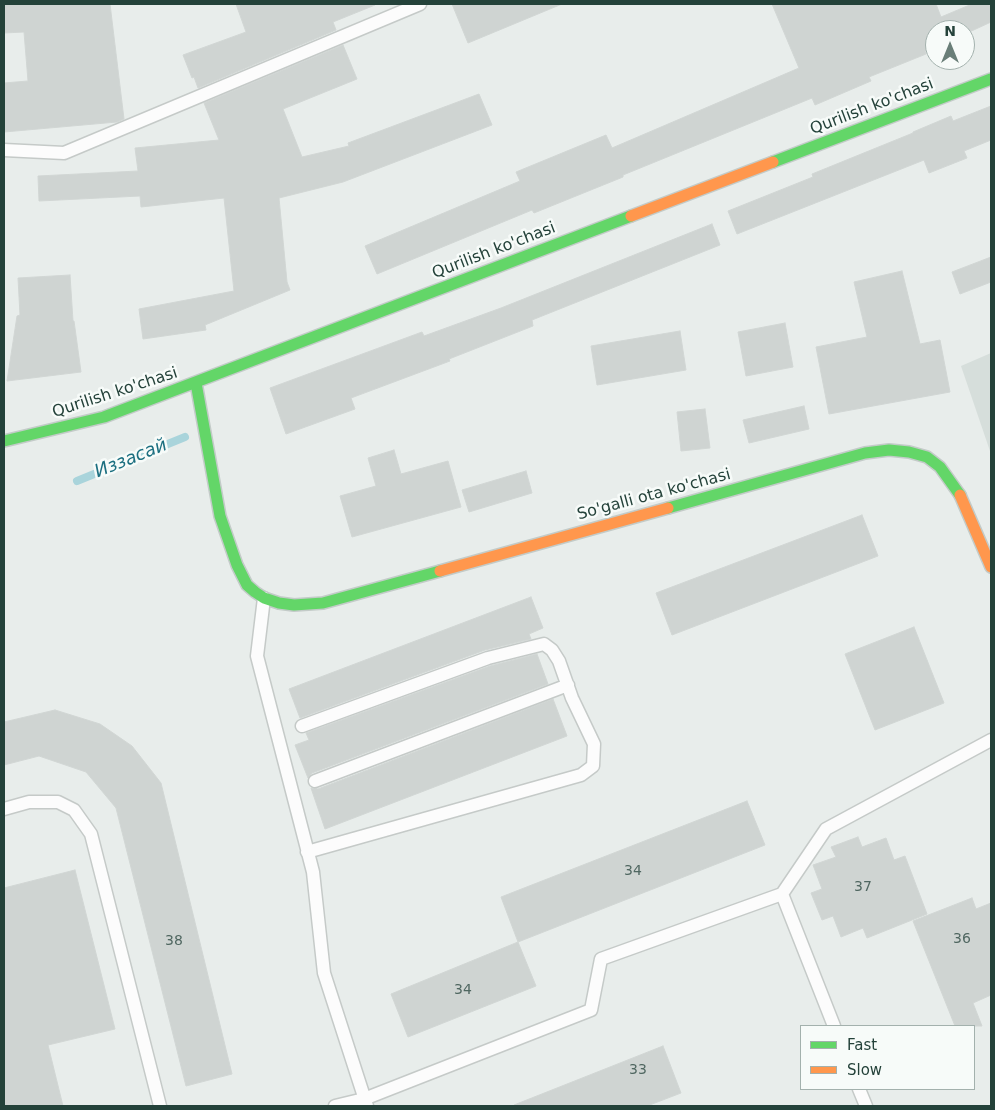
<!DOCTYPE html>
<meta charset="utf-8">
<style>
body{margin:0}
#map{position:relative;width:995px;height:1110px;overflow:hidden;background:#e8edeb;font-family:"DejaVu Sans",sans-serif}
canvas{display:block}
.frame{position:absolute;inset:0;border:5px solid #24423a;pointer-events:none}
.legend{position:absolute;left:800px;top:1025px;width:175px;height:65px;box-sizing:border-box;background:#f7fbf9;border:1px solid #a3b1ad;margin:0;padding:6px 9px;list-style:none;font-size:15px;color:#24423a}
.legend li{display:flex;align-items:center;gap:10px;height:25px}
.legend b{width:25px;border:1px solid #a3b1ad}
.north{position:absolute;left:925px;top:20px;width:50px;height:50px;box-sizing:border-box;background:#f7fbf9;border:1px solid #a3b1ad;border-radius:50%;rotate:0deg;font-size:14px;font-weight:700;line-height:20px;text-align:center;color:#24423a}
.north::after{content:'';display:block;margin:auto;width:18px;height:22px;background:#697e78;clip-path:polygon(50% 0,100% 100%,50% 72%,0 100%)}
</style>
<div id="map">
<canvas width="995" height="1110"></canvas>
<div class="frame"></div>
<ul class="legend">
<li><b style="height:6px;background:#63d668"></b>Fast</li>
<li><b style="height:6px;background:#ff974d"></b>Slow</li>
</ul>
<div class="north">N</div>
</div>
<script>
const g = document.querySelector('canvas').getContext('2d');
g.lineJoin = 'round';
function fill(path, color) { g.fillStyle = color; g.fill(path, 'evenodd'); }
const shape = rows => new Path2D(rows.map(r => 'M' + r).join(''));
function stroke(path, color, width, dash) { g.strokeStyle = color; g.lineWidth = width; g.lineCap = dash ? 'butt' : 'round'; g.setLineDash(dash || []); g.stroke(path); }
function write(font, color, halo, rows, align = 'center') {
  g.font = font + ' "DejaVu Sans",sans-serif'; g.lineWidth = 5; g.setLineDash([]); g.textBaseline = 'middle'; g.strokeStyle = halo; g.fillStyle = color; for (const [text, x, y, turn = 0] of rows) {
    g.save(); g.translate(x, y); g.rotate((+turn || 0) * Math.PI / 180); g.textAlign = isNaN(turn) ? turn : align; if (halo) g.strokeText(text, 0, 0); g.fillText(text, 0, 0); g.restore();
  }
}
const built = shape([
 [991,353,991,454,961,366]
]);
const stream = shape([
 [77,481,185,437]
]);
const building = shape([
 [4,4,110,4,124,119,117,122,4,132,4,83,28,81,24,32,4,33,4,4],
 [236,4,375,4,375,5,333,22,336,30,198,88,194,77,192,78,183,55,246,32,236,4],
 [452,4,562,4,468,43,452,4],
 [772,4,936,4,941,17,972,4,991,4,991,22,965,34,965,30,935,30,935,47,925,51,926,54,869,77,871,81,815,105,812,98,623,175,623,177,534,213,532,210,377,274,365,246,520,181,516,172,606,135,612,148,799,68,772,4],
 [343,45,357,79,283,109,302,157,349,146,348,143,479,94,492,125,343,182,279,198,287,282,290,290,205,325,206,330,143,339,139,309,234,291,224,198,141,207,140,196,39,201,38,176,138,171,135,148,219,140,204,103,343,45],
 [991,106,991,140,964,151,967,158,929,173,924,160,737,234,728,211,813,177,812,174,913,133,913,132,951,116,953,121,991,106],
 [712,224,720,245,532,320,533,326,449,359,450,361,351,398,355,409,286,434,270,388,422,332,424,336,501,308,712,224],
 [991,257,991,282,960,294,952,272,991,257],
 [902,271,920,344,940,340,950,392,829,414,816,347,867,337,854,282,902,271],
 [70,275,73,321,74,321,81,372,7,381,17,316,20,315,18,278,70,275],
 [785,323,793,367,746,376,738,332,785,323],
 [680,331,686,370,597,385,591,346,680,331],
 [804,406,809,429,749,443,743,420,804,406],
 [705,409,710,448,681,451,677,412,705,409],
 [394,450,401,474,448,461,461,507,352,537,340,496,376,486,368,458,394,450],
 [526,471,532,493,469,512,462,490,526,471],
 [862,515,878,556,672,635,656,593,862,515],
 [531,597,543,628,529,634,531,639,485,650,300,718,289,689,531,597],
 [914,627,944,703,875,730,845,654,914,627],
 [537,654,548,684,312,773,308,778,295,745,309,740,306,733,490,666,537,654],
 [553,699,567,736,325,829,311,788,318,789,553,699],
 [55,710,100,724,132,746,161,783,232,1074,186,1086,116,808,86,772,39,756,4,765,4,722,55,710],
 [747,801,765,845,518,942,501,897,747,801],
 [858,837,862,847,886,838,894,860,905,856,927,914,867,938,863,928,841,937,833,916,822,920,811,893,822,889,813,865,836,857,831,847,858,837],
 [75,870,115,1029,48,1045,63,1106,4,1106,4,888,75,870],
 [972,898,976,909,991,903,991,995,973,1003,982,1026,955,1026,913,921,972,898],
 [518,942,536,986,408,1037,391,994,518,942],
 [663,1046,681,1093,647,1106,514,1106,514,1105,663,1046]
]);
const lane = shape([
 [4,150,64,153,420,4],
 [264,598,257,656,313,872,324,973,367,1106],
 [302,726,488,658,544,644,552,650,559,661,572,698,594,744,593,766,581,775,307,852],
 [315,781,568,685],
 [4,809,29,802,58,802,74,810,91,834,160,1106],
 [782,894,834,1026],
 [859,1089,866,1106],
 [335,1106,364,1099,591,1010,601,959,782,894,826,829,991,740]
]);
const fast = shape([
 [773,162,991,79],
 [196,383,220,516,237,565,247,585,255,592,264,598,279,603,294,605,323,603,440,571],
 [4,441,104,417,631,216],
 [668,508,865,453,889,450,909,452,927,457,940,467,960,495]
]);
const slow = shape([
 [631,216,773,162],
 [960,495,991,567],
 [440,571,668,508]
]);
const numberNames = [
 ["34",633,871],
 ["37",863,887],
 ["36",962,939],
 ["38",174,941],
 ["34",463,990],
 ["33",638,1070]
];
const streetNames = [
 ["Qurilish ko'chasi",872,107,-21],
 ["Qurilish ko'chasi",494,251,-21],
 ["Qurilish ko'chasi",115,393,-18],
 ["So'galli ota ko'chasi",654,495,-15]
];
const waterNames = [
 ["Иззасай",131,459,-22]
];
fill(built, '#d6dedb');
stroke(stream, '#a9d4db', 8);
fill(building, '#cfd4d2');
stroke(building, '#d1d6d4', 1);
stroke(lane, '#c5cac8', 15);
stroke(fast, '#c3cbc8', 14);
stroke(slow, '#c3cbc8', 14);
stroke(lane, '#fcfcfc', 12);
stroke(fast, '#63d668', 11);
stroke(slow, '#ff974d', 11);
write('14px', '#506761', null, numberNames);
write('16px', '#24423a', '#f7fbf9', streetNames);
write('italic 18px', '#1c6f80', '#f7fbf9', waterNames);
</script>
